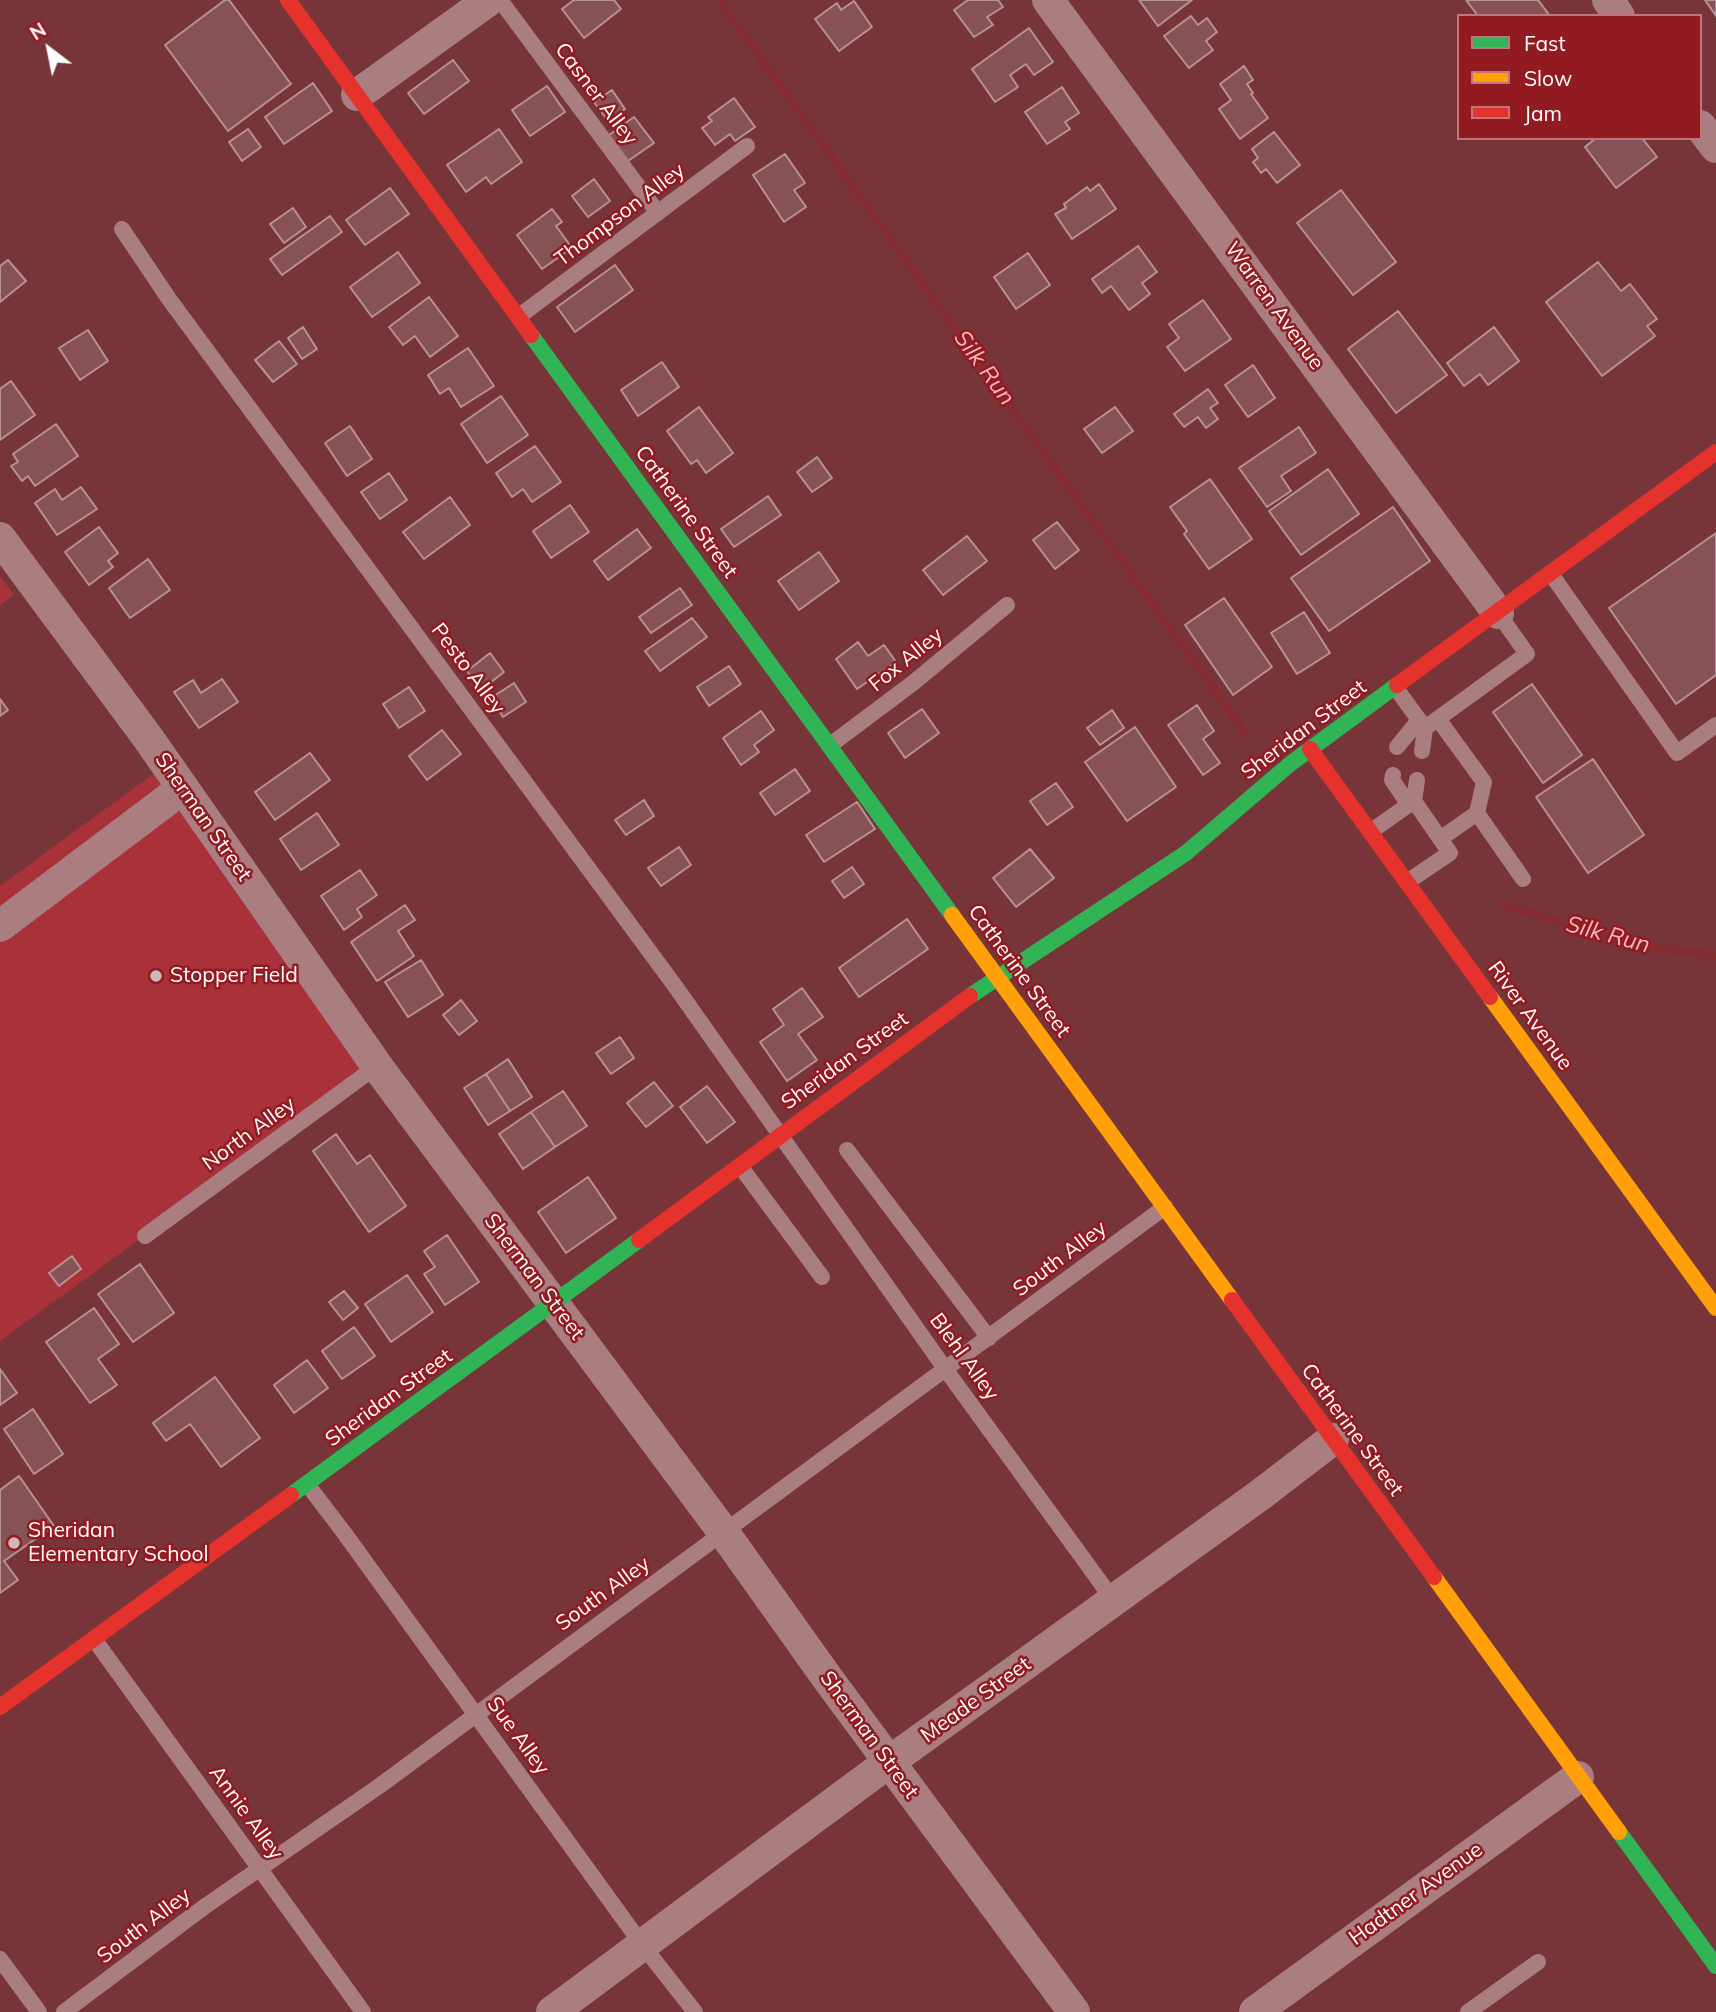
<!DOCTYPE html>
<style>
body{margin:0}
#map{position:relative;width:1716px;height:2012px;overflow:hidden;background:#773539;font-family:Mulish,sans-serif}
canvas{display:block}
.legend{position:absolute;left:1457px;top:14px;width:245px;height:126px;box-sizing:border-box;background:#921a21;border:2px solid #be767a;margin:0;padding:9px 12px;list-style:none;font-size:21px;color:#fff}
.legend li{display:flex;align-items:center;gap:14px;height:35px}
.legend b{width:35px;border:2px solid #be767a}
.north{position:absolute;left:14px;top:14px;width:70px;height:70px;-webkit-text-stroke:5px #921a21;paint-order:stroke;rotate:328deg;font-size:19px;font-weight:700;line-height:28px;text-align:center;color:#fff}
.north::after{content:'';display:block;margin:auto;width:24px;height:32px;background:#fff;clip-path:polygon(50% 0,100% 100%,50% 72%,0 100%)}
</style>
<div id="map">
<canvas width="1716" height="2012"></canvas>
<ul class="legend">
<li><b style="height:9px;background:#30b455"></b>Fast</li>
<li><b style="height:9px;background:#ff9f0a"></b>Slow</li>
<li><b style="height:9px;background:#e5322d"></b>Jam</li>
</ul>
<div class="north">N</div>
</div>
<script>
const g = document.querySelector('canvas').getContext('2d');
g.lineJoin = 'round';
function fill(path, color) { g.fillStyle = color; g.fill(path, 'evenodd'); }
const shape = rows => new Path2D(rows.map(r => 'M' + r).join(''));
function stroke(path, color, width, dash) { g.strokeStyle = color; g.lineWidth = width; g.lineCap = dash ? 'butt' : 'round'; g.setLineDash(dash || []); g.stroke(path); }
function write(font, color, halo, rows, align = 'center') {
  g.font = font + ' Mulish,sans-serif'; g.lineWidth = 5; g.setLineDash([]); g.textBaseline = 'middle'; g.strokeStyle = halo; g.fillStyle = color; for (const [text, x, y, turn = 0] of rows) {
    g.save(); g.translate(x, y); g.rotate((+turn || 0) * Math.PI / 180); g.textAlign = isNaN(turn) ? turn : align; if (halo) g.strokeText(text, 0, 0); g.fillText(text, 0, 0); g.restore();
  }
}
const green = shape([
 [0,576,14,595,0,605],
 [160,769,377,1066,0,1341,0,886]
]);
const stream = shape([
 [719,0,1248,737],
 [1502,904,1641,947,1716,955]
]);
const building = shape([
 [225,0,229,0,291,84,228,131,165,45,225,0],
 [574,0,614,0,621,9,584,38,562,9,574,0],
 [968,0,998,0,1003,7,987,17,993,25,974,37,954,10,968,0],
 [1139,0,1192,0,1158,26,1139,0],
 [1466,0,1538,0,1550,16,1478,16,1466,0],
 [1705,0,1716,0,1716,16,1705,0],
 [854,1,872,27,839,51,815,19,837,3,841,10,854,1],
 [1191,16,1198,25,1207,18,1217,32,1206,41,1213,50,1189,68,1164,36,1191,16],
 [1029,28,1053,62,1034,75,1026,64,1010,75,1018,87,995,102,972,69,1029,28],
 [453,60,469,81,424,114,408,93,453,60],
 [1244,66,1253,80,1247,84,1253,93,1251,94,1268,118,1240,139,1219,109,1231,100,1220,84,1244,66],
 [313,83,332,111,284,144,265,117,313,83],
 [547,86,565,112,530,136,512,110,547,86],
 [1062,87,1079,113,1065,122,1070,129,1047,144,1025,112,1062,87],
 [612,90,625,109,608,121,594,102,612,90],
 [734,98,755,127,735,141,730,134,715,145,702,128,712,121,708,117,734,98],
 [634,117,654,143,628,161,609,135,634,117],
 [248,129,261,147,242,161,229,142,248,129],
 [499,129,522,162,491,184,486,177,466,192,447,165,499,129],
 [1274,132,1300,165,1277,183,1266,169,1261,173,1253,162,1258,158,1252,149,1274,132],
 [1596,138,1642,138,1657,157,1616,188,1585,147,1596,138],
 [785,154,805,183,794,190,806,207,784,222,753,175,785,154],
 [594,179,610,201,588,217,572,196,594,179],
 [1099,184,1116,209,1072,239,1055,214,1066,208,1064,204,1087,187,1090,191,1099,184],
 [390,188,409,214,365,245,346,220,390,188],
 [1341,190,1396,262,1353,295,1297,223,1341,190],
 [293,208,306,227,284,243,270,224,293,208],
 [552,209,562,222,556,226,572,248,542,269,517,235,552,209],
 [330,216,342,232,282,275,270,259,330,216],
 [1138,246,1157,272,1142,283,1150,294,1129,310,1111,286,1102,293,1092,279,1138,246],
 [398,252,420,283,372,317,350,287,398,252],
 [1028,253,1050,285,1016,309,994,277,1028,253],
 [8,260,26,281,0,302,0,266,8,260],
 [1598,262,1621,291,1630,284,1657,319,1647,326,1655,336,1602,376,1546,302,1598,262],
 [615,265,633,290,575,332,557,307,615,265],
 [429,297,458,336,430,357,415,336,403,345,389,327,429,297],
 [1203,300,1231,339,1185,371,1167,347,1179,338,1169,324,1203,300],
 [1398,311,1447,375,1396,413,1348,349,1398,311],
 [303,327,317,349,302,359,288,338,303,327],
 [1494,327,1519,361,1488,385,1480,374,1464,386,1447,363,1494,327],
 [88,330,108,361,80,380,59,348,88,330],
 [279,341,297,364,273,382,255,360,279,341],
 [468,348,494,386,461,407,449,388,440,394,428,375,468,348],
 [662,362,679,387,638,416,621,390,662,362],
 [1253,365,1275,398,1248,417,1225,385,1253,365],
 [11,381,35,415,0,440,0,389,11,381],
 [1208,389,1218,403,1210,408,1218,419,1206,428,1198,417,1184,427,1174,414,1208,389],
 [501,396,528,435,487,463,461,424,501,396],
 [699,407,733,453,706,473,697,460,691,464,667,431,699,407],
 [1115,407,1133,431,1102,453,1084,429,1115,407],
 [56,424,78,456,35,486,28,476,22,481,11,466,18,462,13,454,56,424],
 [350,426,372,459,347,476,325,443,350,426],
 [1299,427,1316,453,1281,476,1291,491,1267,507,1239,468,1299,427],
 [535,446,561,482,532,502,523,489,512,497,496,473,535,446],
 [817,457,832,478,812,492,797,472,817,457],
 [1328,469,1359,514,1301,555,1269,511,1328,469],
 [389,473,407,500,380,519,361,492,389,473],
 [1210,479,1252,539,1209,569,1184,534,1187,531,1170,507,1210,479],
 [81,487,97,509,57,535,35,503,55,489,62,500,81,487],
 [768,496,781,515,734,547,721,529,768,496],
 [450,497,470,525,424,559,403,532,450,497],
 [570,505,589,532,551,558,533,531,570,505],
 [1393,507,1430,561,1329,631,1291,578,1393,507],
 [1057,522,1079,550,1055,569,1033,540,1057,522],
 [99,527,118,553,108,561,113,567,89,585,65,552,99,527],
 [637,529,651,548,608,580,594,561,637,529],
 [1716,533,1716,675,1676,704,1609,608,1716,533],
 [967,536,987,561,943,595,923,570,967,536],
 [819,552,839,581,799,610,778,581,819,552],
 [148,559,170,590,130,618,109,588,148,559],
 [680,588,692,605,651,633,639,617,680,588],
 [1224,598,1272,667,1233,695,1185,625,1224,598],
 [1304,612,1330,653,1297,674,1271,633,1304,612],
 [692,618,707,637,660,671,645,651,692,618],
 [858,642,868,656,884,645,896,662,857,689,836,659,858,642],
 [490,653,504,672,481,690,467,671,490,653],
 [729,666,741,684,709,706,697,687,729,666],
 [222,679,238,702,199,728,174,692,193,680,201,693,222,679],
 [514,683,526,702,503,717,491,698,514,683],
 [1532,684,1582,755,1543,783,1493,712,1532,684],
 [409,687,425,711,399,728,383,704,409,687],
 [0,699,8,710,0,716,0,699],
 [1197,705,1214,731,1203,739,1220,763,1203,775,1168,725,1197,705],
 [922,709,939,733,905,758,888,733,922,709],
 [1112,710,1124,728,1100,745,1087,728,1112,710],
 [761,711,774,730,754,745,759,752,741,765,723,738,761,711],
 [1135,727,1176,787,1127,821,1085,762,1135,727],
 [442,730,461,754,427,780,409,756,442,730],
 [310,753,330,780,275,820,255,792,310,753],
 [1593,759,1644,835,1588,873,1536,797,1593,759],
 [795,769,810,791,775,815,760,793,795,769],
 [1056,783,1073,807,1047,825,1030,801,1056,783],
 [644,800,654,816,626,835,615,820,644,800],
 [857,802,875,829,824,862,806,835,857,802],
 [317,813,339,845,301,870,280,839,317,813],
 [679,847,691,865,661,886,648,868,679,847],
 [1030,849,1054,878,1016,907,993,878,1030,849],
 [852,867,864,884,844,898,832,881,852,867],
 [360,870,377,895,357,909,362,917,344,930,321,896,360,870],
 [405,905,415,920,398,931,414,956,377,981,351,942,405,905],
 [907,919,928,949,859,997,839,968,907,919],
 [421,960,443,995,408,1017,385,982,421,960],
 [802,988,823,1017,798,1034,817,1060,787,1081,760,1042,784,1025,773,1009,802,988],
 [461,1000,477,1021,459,1035,443,1015,461,1000],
 [620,1037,634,1058,611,1074,596,1053,620,1037],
 [508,1059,532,1097,510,1111,486,1074,508,1059],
 [486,1074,510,1111,488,1125,464,1088,486,1074],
 [654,1082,673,1106,646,1127,627,1103,654,1082],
 [707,1086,735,1122,707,1143,680,1107,707,1086],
 [563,1091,587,1126,555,1147,531,1112,563,1091],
 [531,1112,555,1147,523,1169,499,1134,531,1112],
 [336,1134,357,1164,370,1155,406,1206,369,1232,313,1151,336,1134],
 [588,1177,616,1218,566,1253,538,1212,588,1177],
 [447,1235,479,1282,445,1305,424,1274,435,1267,424,1251,447,1235],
 [72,1256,81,1269,59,1286,49,1273,72,1256],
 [140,1264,174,1313,133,1342,98,1294,140,1264],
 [407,1275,433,1312,391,1342,365,1304,407,1275],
 [344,1291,358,1308,343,1320,329,1302,344,1291],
 [94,1308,119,1344,98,1359,117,1385,90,1403,46,1342,94,1308],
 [354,1327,375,1356,342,1379,322,1351,354,1327],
 [307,1360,328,1388,294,1413,274,1385,307,1360],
 [0,1369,17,1393,0,1405,0,1369],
 [215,1377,260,1438,221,1467,190,1424,166,1441,153,1423,215,1377],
 [33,1409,63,1454,34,1474,4,1429,33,1409],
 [19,1476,54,1526,4,1561,18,1580,0,1593,0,1490,19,1476]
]);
const lane = shape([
 [500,0,658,213],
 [122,229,169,299,675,986,946,1370,1114,1601],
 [518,317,747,146],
 [1551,574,1677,753,1716,725],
 [1395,687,1425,728,1527,654,1498,613],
 [1438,719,1484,782,1477,813,1523,879],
 [829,746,913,683,1007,605],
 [1397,747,1419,720],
 [1422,751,1425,728],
 [1393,775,1392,780,1409,805],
 [1414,801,1417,780],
 [1370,832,1414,801,1450,853,1407,882],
 [1440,839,1477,813],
 [847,1150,989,1338],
 [740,1166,822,1277],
 [145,1236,377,1066],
 [307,1484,345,1534,643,1946,695,2012],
 [94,1639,363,2012],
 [0,1959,39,2012],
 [64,2012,204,1907,378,1787,1165,1207],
 [1468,2012,1538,1962]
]);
const street = shape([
 [1048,0,1498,613],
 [1608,0,1619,16],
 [357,95,489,0],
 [1700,126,1716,147],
 [0,538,148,738,377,1066,724,1533,828,1679,1074,2012],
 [0,926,183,788],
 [552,2012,889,1762,1260,1495,1333,1439],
 [1255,2012,1578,1777]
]);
const fast = shape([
 [531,335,952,915],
 [970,996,1186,853,1290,764,1397,685],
 [291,1495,639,1240],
 [1619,1832,1716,1966]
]);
const slow = shape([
 [952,915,1232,1300],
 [1490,997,1716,1308],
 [1434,1577,1619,1832]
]);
const jam = shape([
 [288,0,531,335],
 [1397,685,1716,452],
 [1310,749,1490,997],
 [639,1240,970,996],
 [1232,1300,1434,1577],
 [0,1707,291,1495]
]);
const markers = [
 [156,976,7,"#cfb8ba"],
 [14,1543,7,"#cfb8ba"]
];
const streetNames = [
 ["Casner Alley",596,94,53],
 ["Thompson Alley",620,215,-37],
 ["Warren Avenue",1274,306,54],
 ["Catherine Street",686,512,54],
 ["Fox Alley",906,660,-39],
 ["Pesto Alley",468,669,53],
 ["Sheridan Street",1304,730,-37],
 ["Sherman Street",203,817,55],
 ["Catherine Street",1019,971,54],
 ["River Avenue",1530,1016,54],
 ["Sheridan Street",845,1061,-36],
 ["North Alley",249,1134,-36],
 ["South Alley",1060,1259,-37],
 ["Sherman Street",534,1277,53],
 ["Blehl Alley",964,1357,54],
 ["Sheridan Street",389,1398,-36],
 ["Catherine Street",1352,1430,54],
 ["South Alley",603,1594,-36],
 ["Meade Street",976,1700,-36],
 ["Sherman Street",869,1735,54],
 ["Sue Alley",518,1736,54],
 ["Annie Alley",246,1813,54],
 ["Hadtner Avenue",1416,1894,-36],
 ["South Alley",144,1926,-37]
];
const poiNames = [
 ["Stopper Field",170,976],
 ["Sheridan",28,1531],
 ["Elementary School",28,1555]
];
const waterNames = [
 ["Silk Run",984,368,54],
 ["Silk Run",1608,935,15]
];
fill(green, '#a9323a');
stroke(stream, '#842c31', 8);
fill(building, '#865255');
stroke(building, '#b89294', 2);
stroke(lane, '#aa7d80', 16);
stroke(street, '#aa7d80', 32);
stroke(fast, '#30b455', 16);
stroke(slow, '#ff9f0a', 16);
stroke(jam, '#e5322d', 16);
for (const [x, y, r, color] of markers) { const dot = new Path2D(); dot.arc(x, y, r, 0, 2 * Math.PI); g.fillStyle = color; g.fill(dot); stroke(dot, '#921a21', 2.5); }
write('21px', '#fff', '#921a21', streetNames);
write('21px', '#fff', '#921a21', poiNames, 'left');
write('italic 23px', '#f6b6bb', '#921a21', waterNames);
</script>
